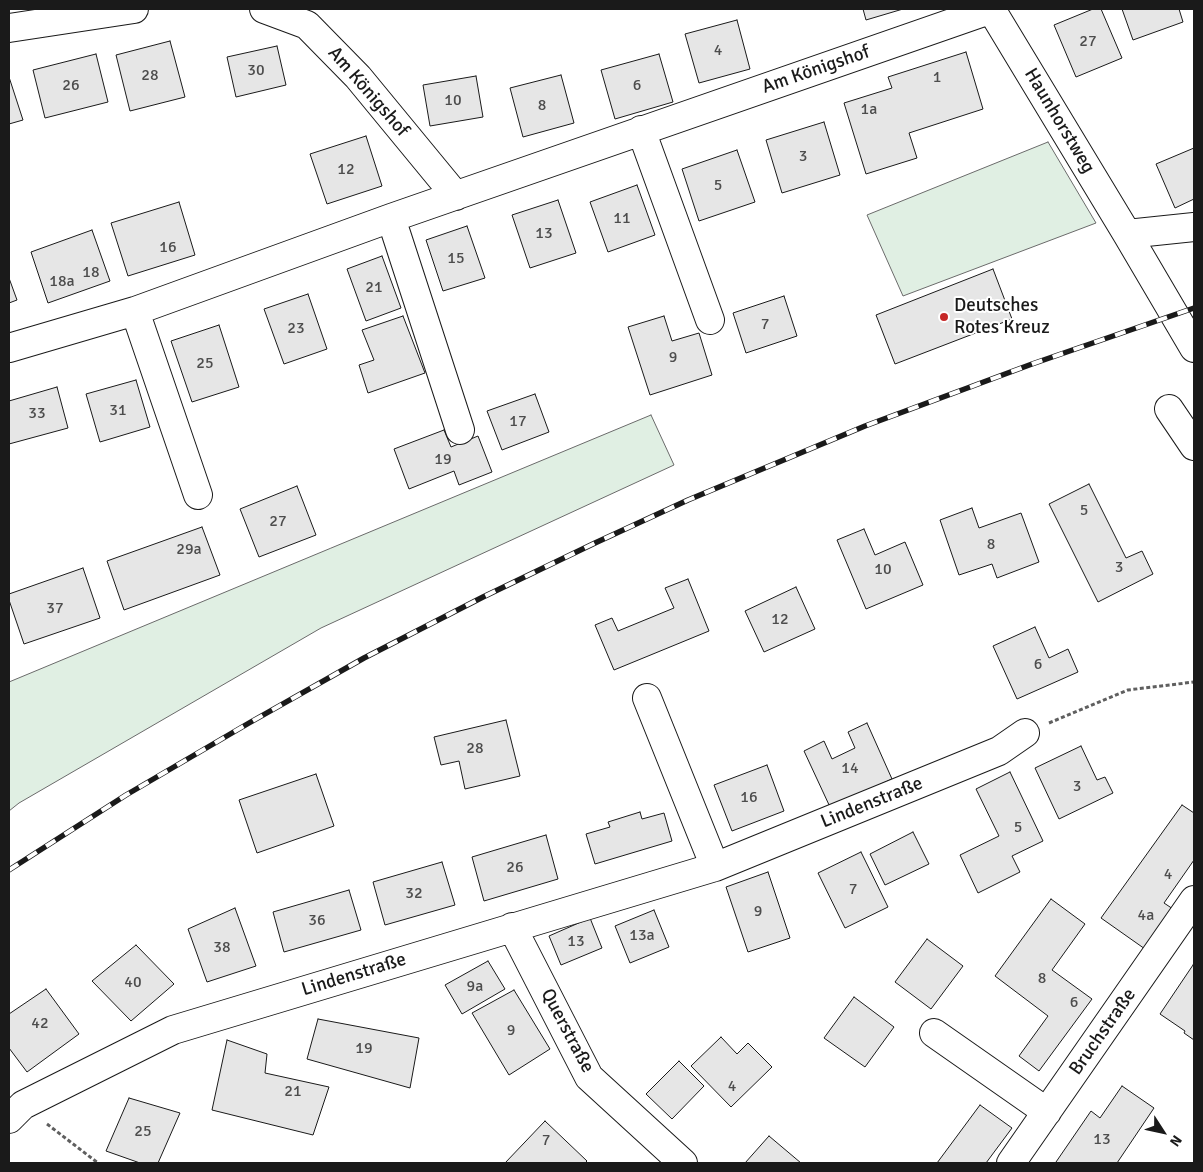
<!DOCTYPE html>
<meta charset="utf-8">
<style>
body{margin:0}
#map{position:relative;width:1203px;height:1172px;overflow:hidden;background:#fff;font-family:Signika,sans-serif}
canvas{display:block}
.frame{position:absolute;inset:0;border:10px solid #1a1a1a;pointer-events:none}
.north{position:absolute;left:1138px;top:1107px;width:50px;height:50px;-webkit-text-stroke:4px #fff;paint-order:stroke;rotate:125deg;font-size:14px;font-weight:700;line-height:20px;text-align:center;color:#1a1a1a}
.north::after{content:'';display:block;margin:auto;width:18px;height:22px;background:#1a1a1a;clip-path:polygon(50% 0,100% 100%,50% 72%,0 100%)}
</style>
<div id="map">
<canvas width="1203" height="1172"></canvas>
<div class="frame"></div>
<div class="north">N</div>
</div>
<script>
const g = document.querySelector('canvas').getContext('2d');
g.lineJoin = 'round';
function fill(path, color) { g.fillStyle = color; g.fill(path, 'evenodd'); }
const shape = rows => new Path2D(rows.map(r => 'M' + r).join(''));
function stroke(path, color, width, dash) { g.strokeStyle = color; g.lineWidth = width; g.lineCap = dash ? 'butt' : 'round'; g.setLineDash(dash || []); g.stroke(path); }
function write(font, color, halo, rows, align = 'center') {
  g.font = font + ' Signika,sans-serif'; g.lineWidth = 4; g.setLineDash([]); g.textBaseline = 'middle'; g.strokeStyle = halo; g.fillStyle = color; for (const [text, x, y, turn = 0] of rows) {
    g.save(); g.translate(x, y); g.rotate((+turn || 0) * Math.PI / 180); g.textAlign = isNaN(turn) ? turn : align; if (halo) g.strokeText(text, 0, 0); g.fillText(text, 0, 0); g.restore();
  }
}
const green = shape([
 [1048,142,1096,223,903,296,867,215,1048,142],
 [651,415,674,465,321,628,19,803,9,811,9,682,651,415]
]);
const building = shape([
 [863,9,903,9,866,20,863,9],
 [1093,9,1101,9,1122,58,1076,77,1054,25,1093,9],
 [1122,9,1179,9,1183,22,1133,40,1122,9],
 [737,20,750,69,699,83,685,34,737,20],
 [170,41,185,97,130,111,116,55,170,41],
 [277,46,286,85,236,97,227,57,277,46],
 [966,52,983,109,909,133,917,158,866,174,844,103,892,88,888,77,966,52],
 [96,54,108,102,45,118,33,70,96,54],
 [659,54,673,102,615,119,601,70,659,54],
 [561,75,574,123,523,137,510,88,561,75],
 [476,76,483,117,430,126,423,85,476,76],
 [9,77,23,120,9,124,9,77],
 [824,122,840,175,782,193,766,140,824,122],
 [366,136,382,186,327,204,310,154,366,136],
 [1194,148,1194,199,1175,208,1156,164,1194,148],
 [737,150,755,202,699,221,682,169,737,150],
 [637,185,655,235,608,252,590,202,637,185],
 [558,200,576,253,530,268,512,215,558,200],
 [179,202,195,255,128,276,111,223,179,202],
 [467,226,485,278,443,291,426,240,467,226],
 [92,230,110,281,48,303,31,252,92,230],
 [382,256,401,308,366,321,347,269,382,256],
 [993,269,1012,319,895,364,876,315,993,269],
 [9,278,17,300,9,303,9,278],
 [308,294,327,349,284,364,264,309,308,294],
 [784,296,797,336,746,353,733,313,784,296],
 [403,316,425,373,368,393,359,365,374,360,362,330,403,316],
 [664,316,672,341,699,333,712,375,650,395,628,327,664,316],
 [219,325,239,387,192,402,171,341,219,325],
 [136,380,150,427,100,442,86,394,136,380],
 [57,387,68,428,9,444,9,401,57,387],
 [535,394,549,432,502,450,487,411,535,394],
 [444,430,451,447,478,436,492,472,459,485,454,471,409,489,394,449,444,430],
 [1089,484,1126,558,1142,551,1153,574,1098,602,1049,504,1089,484],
 [297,486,316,535,259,557,240,509,297,486],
 [972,508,979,528,1021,513,1039,562,997,578,992,564,959,575,940,520,972,508],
 [202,527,220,575,124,610,107,561,202,527],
 [864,529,875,555,905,542,923,585,866,609,837,540,864,529],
 [83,568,100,618,24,644,9,600,9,594,83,568],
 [688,579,709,631,614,670,595,625,612,618,618,631,674,608,665,588,688,579],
 [796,587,815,629,764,652,745,611,796,587],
 [1035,627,1049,658,1068,649,1078,672,1017,699,993,646,1035,627],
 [506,720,520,776,465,789,459,761,441,765,434,737,506,720],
 [867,723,892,779,830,807,804,751,824,741,832,759,855,748,848,732,867,723],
 [1081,746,1097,780,1105,777,1113,793,1059,819,1035,768,1081,746],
 [767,765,784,811,732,831,714,785,767,765],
 [1010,772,1043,841,1012,856,1020,872,978,893,960,855,999,836,976,789,1010,772],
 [316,774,334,826,257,853,239,800,316,774],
 [1182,805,1194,813,1194,860,1164,903,1173,909,1145,949,1101,918,1182,805],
 [640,812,642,819,664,813,672,841,595,864,586,834,610,827,608,822,640,812],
 [913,832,929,864,885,885,870,854,913,832],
 [546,835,558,879,484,901,472,857,546,835],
 [861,852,888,907,845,928,818,873,861,852],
 [442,862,455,905,385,925,373,882,442,862],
 [768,872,790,938,748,952,726,887,768,872],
 [349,890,361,930,284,952,273,912,349,890],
 [1051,899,1085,924,1052,970,1092,999,1039,1071,1019,1056,1048,1016,995,976,1051,899],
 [235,908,256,966,207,982,188,929,235,908],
 [654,910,669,947,630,963,615,926,654,910],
 [590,918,602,948,561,965,549,936,590,918],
 [927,939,963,966,931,1009,895,982,927,939],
 [136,945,174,984,131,1021,92,981,136,945],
 [488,961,505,989,462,1014,445,985,488,961],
 [1193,965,1194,966,1194,1040,1184,1033,1185,1031,1160,1014,1193,965],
 [46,989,79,1034,27,1072,9,1048,9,1014,46,989],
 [514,990,550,1049,509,1075,472,1013,514,990],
 [854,997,894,1027,865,1067,824,1038,854,997],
 [318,1019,419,1038,410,1088,307,1059,318,1019],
 [721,1037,737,1054,748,1043,772,1067,731,1107,691,1066,721,1037],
 [227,1040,267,1054,265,1073,329,1087,313,1135,212,1110,227,1040],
 [679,1061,704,1086,672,1119,646,1094,679,1061],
 [1122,1086,1154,1108,1117,1163,1057,1163,1056,1162,1091,1111,1100,1118,1122,1086],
 [129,1098,180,1113,158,1163,140,1163,106,1151,129,1098],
 [980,1105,1012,1128,986,1163,937,1163,980,1105],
 [545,1121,587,1161,585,1163,505,1163,545,1121],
 [769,1136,801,1163,745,1163,769,1136]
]);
const path = shape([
 [1049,723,1128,690,1194,682],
 [47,1124,98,1163]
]);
const minor = shape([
 [264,9,307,25,358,77,456,196],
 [991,9,1127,234,1194,348],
 [9,28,134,9],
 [641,130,710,320],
 [391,218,460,430],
 [1127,234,1194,227],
 [135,311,198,495],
 [9,348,135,311,391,218,992,9],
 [1169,409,1194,446],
 [647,698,715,867],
 [512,927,589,1077,683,1163],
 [934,1033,1047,1112],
 [9,1119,23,1105,173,1030,715,867,999,751,1025,733],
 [1011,1163,1194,900]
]);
const rail = shape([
 [9,870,126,795,249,723,364,658,483,597,595,543,688,500,865,426,1032,364,1194,308]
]);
const markers = [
 [944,317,5,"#c62828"]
];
const numberNames = [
 ["27",1088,42],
 ["4",718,51],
 ["30",256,71],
 ["28",150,76],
 ["1",937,78],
 ["26",71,86],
 ["6",637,86],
 ["10",453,101],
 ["8",542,106],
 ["1a",869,110],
 ["3",803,157],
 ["12",346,170],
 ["5",718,186],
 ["11",622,219],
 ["13",544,234],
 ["16",168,248],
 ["15",456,259],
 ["18",91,273],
 ["18a",62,282],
 ["21",374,288],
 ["7",765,325],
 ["23",296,329],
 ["9",673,358],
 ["25",205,364],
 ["31",118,411],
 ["33",37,414],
 ["17",518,422],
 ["19",443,460],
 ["5",1084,511],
 ["27",278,522],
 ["8",991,545],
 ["29a",189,550],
 ["3",1119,568],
 ["10",883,570],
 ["37",55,609],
 ["12",780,620],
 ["6",1038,665],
 ["28",475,749],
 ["14",850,769],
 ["3",1077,787],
 ["16",749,798],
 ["5",1018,828],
 ["26",515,868],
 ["4",1168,875],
 ["7",853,890],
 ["32",414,894],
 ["9",758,912],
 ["4a",1146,916],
 ["36",317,921],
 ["13a",642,936],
 ["13",576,942],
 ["38",222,948],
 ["8",1042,979],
 ["40",133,983],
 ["9a",475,987],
 ["6",1074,1003],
 ["42",40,1024],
 ["9",511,1031],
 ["19",364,1049],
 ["4",732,1087],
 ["21",293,1092],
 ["25",143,1132],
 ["13",1102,1140],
 ["7",546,1141]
];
const streetNames = [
 ["Am Königshof",816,70,-19],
 ["Am Königshof",368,92,49],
 ["Haunhorstweg",1059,121,59],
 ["Lindenstraße",872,803,-22],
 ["Lindenstraße",354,975,-17],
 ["Querstraße",567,1031,62],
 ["Bruchstraße",1103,1032,-55]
];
const poiNames = [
 ["Deutsches",954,306],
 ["Rotes Kreuz",954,328]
];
fill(green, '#e0efe3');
stroke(green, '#6a6a6a', 1);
fill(building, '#e6e6e6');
stroke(building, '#1a1a1a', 1);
stroke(minor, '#1a1a1a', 30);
stroke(path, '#5f5f5f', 3, [4, 2.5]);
stroke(minor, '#fff', 28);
stroke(rail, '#1a1a1a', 5.5);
stroke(rail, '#fff', 4, [11]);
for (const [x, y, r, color] of markers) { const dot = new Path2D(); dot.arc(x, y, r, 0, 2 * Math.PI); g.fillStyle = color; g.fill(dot); stroke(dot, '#fff', 2); }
write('16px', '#4d4d4d', null, numberNames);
write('19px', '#1a1a1a', '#fff', streetNames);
write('19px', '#1a1a1a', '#fff', poiNames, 'left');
</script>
